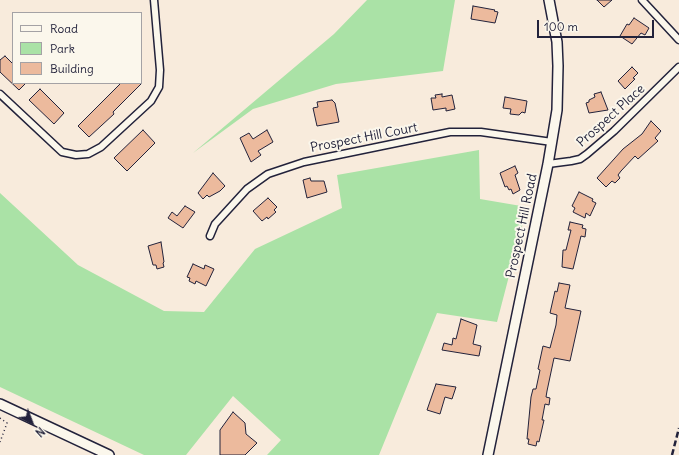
<!DOCTYPE html>
<style>
body{margin:0}
#map{position:relative;width:679px;height:455px;overflow:hidden;background:#f8ebdc;font-family:Delius,sans-serif}
canvas{display:block}
.legend{position:absolute;left:12px;top:12px;width:130px;height:72px;box-sizing:border-box;background:#fbf7ec;border:1px solid #a4a2a5;margin:0;padding:5px 7px;list-style:none;font-size:12px;color:#22223b}
.legend li{display:flex;align-items:center;gap:8px;height:20px}
.legend b{width:20px;border:1px solid #a4a2a5}
.north{position:absolute;left:12px;top:403px;width:40px;height:40px;-webkit-text-stroke:3px #fbf7ec;paint-order:stroke;rotate:138deg;font-size:11px;font-weight:700;line-height:16px;text-align:center;color:#22223b}
.north::after{content:'';display:block;margin:auto;width:14px;height:18px;background:#22223b;clip-path:polygon(50% 0,100% 100%,50% 72%,0 100%)}
.scale{position:absolute;left:537px;top:20px;width:117px;height:18px;box-sizing:border-box;border:2px solid #22223b;border-top:0;padding-left:5px;font-size:12px;line-height:14px;white-space:nowrap;color:#22223b;-webkit-text-stroke:3px #fbf7ec;paint-order:stroke}
</style>
<div id="map">
<canvas width="679" height="455"></canvas>
<ul class="legend">
<li><b style="height:5px;background:#fbf7ec"></b>Road</li>
<li><b style="height:11px;background:#aae2a6"></b>Park</li>
<li><b style="height:11px;background:#ecba9d"></b>Building</li>
</ul>
<div class="north">N</div>
<div class="scale">100 m</div>
</div>
<script>
const g = document.querySelector('canvas').getContext('2d');
g.lineJoin = 'round';
function fill(path, color) { g.fillStyle = color; g.fill(path, 'evenodd'); }
const shape = rows => new Path2D(rows.map(r => 'M' + r).join(''));
function stroke(path, color, width, dash) { g.strokeStyle = color; g.lineWidth = width; g.lineCap = dash ? 'butt' : 'round'; g.setLineDash(dash || []); g.stroke(path); }
function write(font, color, halo, rows, align = 'center') {
  g.font = font + ' Delius,sans-serif'; g.lineWidth = 4; g.setLineDash([]); g.textBaseline = 'middle'; g.strokeStyle = halo; g.fillStyle = color; for (const [text, x, y, turn = 0] of rows) {
    g.save(); g.translate(x, y); g.rotate((+turn || 0) * Math.PI / 180); g.textAlign = isNaN(turn) ? turn : align; if (halo) g.strokeText(text, 0, 0); g.fillText(text, 0, 0); g.restore();
  }
}
const green = shape([
 [367,0,455,0,443,71,336,84,253,109,193,153,334,34],
 [479,150,480,199,527,207,497,322,437,313,379,455,267,455,281,440,233,396,186,455,144,455,0,387,0,193,78,265,164,311,204,312,255,249,342,208,337,175]
]);
const building = shape([
 [597,0,612,0,604,7,597,0],
 [473,6,495,10,494,11,498,12,495,23,471,19,473,6],
 [634,18,649,28,645,35,641,33,632,44,620,36,627,24,629,25,634,18],
 [5,56,13,64,13,83,26,83,19,90,0,72,0,60,5,56],
 [632,67,638,73,633,78,635,79,625,89,618,81,632,67],
 [121,83,142,83,113,112,114,114,89,137,78,126,121,83],
 [40,89,64,113,54,124,29,100,40,89],
 [601,92,608,110,589,113,586,103,589,102,589,100,595,97,594,94,601,92],
 [442,94,442,97,452,95,455,109,446,111,446,108,433,110,431,98,436,98,435,95,442,94],
 [505,97,527,101,525,113,522,112,519,115,510,114,511,109,503,108,505,97],
 [332,100,335,103,339,122,317,126,313,108,318,107,317,102,332,100],
 [651,121,661,131,655,138,658,141,638,159,635,156,621,171,618,175,620,178,615,183,612,181,606,187,597,178,623,149,642,134,651,121],
 [143,130,155,143,127,171,114,158,143,130],
 [267,130,273,142,258,151,261,155,251,162,240,138,249,133,253,139,267,130],
 [515,166,518,173,515,175,520,190,513,194,511,189,509,190,507,186,505,187,500,173,515,166],
 [213,173,225,186,220,191,209,197,207,195,203,199,198,193,213,173],
 [310,178,311,181,324,181,327,192,307,198,303,180,310,178],
 [579,192,593,199,592,201,596,203,590,216,586,213,585,218,573,212,575,208,572,206,579,192],
 [268,198,277,207,274,210,276,212,268,219,267,217,262,221,253,211,268,198],
 [185,206,195,212,183,228,168,218,172,212,177,216,185,206],
 [570,222,583,225,582,228,586,229,585,237,581,236,573,269,562,267,563,250,566,250,571,230,568,230,570,222],
 [161,242,164,262,163,263,164,267,157,269,156,265,153,265,148,246,161,242],
 [193,264,204,269,205,265,214,269,206,286,196,281,195,284,189,281,190,278,187,277,193,264],
 [559,283,570,285,565,308,581,311,570,361,554,358,547,391,546,397,550,398,549,405,545,404,542,420,544,420,539,442,537,441,536,446,528,444,529,439,527,439,531,397,533,389,536,389,540,370,538,369,543,346,550,348,556,325,557,315,550,313,555,291,557,292,559,283],
 [461,319,477,325,473,344,481,346,479,356,442,350,444,343,452,345,453,338,456,339,461,319],
 [436,384,456,387,452,399,445,397,440,414,427,410,436,384],
 [233,412,245,423,246,434,257,443,245,455,220,455,220,430,233,412]
]);
const path = shape([
 [0,418,7,423,0,442]
]);
const street = shape([
 [642,0,679,40],
 [0,94,62,152,76,155,88,154,101,147,151,101,159,87,160,70,154,0],
 [548,164,571,161,580,159,587,154,614,131,679,67],
 [210,236,215,224,247,189,268,174,304,162,450,132,481,132,552,142]
]);
const secondary = shape([
 [0,404,109,455],
 [488,455,548,164,557,110,558,66,557,42,549,0]
]);
const rail = shape([
 [672,455,679,428]
]);
const streetNames = [
 ["Prospect Place",611,116,-42],
 ["Prospect Hill Court",364,138,-11],
 ["Prospect Hill Road",522,226,-78]
];
fill(green, '#aae2a6');
fill(building, '#ecba9d');
stroke(building, '#22223b', 1);
stroke(street, '#22223b', 9);
stroke(secondary, '#22223b', 12);
stroke(path, '#22223b', 1.5, [1, 3]);
stroke(street, '#fbf7ec', 6);
stroke(secondary, '#fbf7ec', 9);
stroke(rail, '#22223b', 2.5, [6, 3]);
write('13px', '#22223b', '#fbf7ec', streetNames);
</script>
